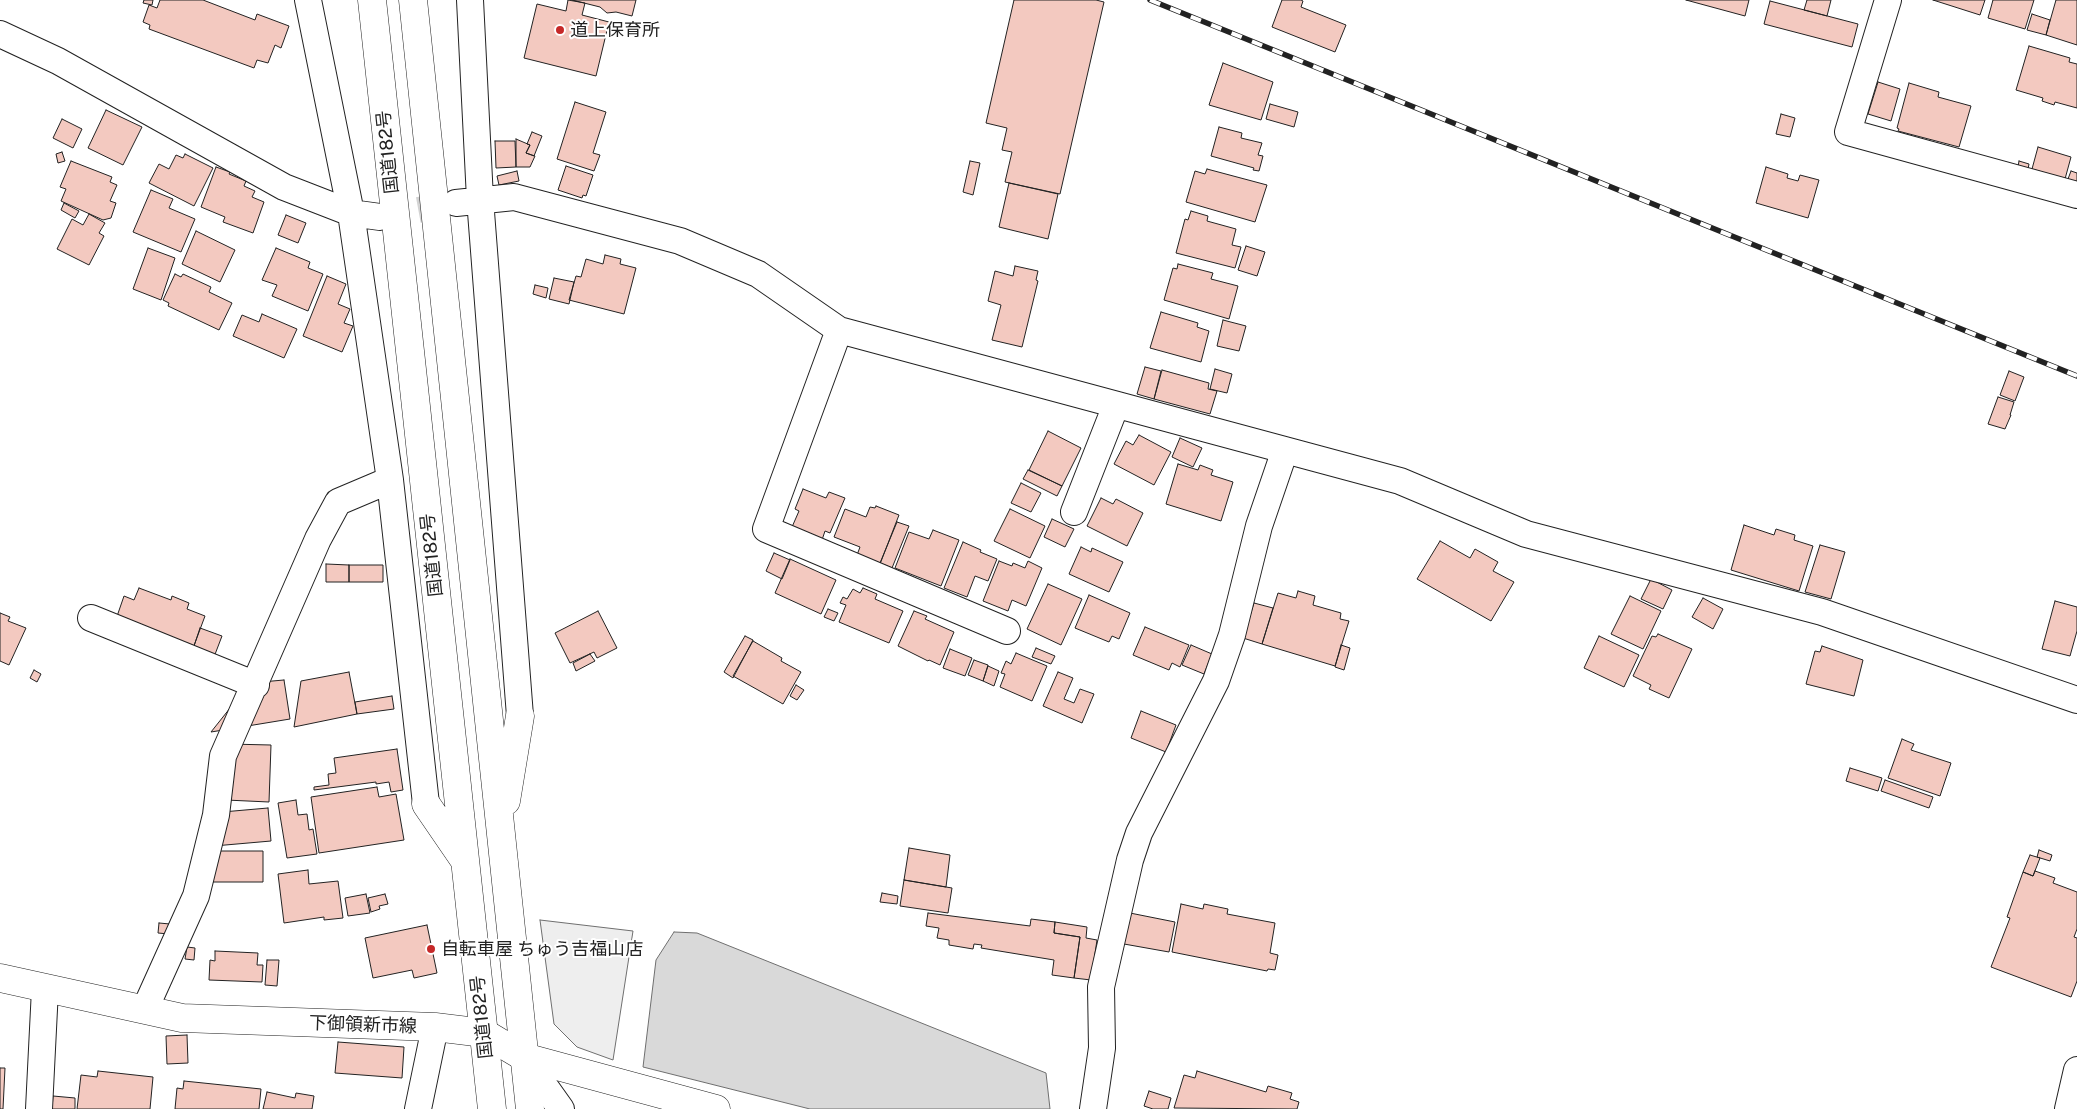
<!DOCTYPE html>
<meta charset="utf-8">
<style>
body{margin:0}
canvas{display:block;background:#fff}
</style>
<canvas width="2077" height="1109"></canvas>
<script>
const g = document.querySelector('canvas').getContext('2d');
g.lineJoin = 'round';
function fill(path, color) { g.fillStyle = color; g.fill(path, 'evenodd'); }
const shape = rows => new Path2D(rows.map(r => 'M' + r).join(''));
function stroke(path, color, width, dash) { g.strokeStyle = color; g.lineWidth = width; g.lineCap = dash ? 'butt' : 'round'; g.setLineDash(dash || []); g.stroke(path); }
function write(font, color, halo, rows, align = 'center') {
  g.font = font + ' "Public Sans","Noto Sans JP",sans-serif'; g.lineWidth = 4; g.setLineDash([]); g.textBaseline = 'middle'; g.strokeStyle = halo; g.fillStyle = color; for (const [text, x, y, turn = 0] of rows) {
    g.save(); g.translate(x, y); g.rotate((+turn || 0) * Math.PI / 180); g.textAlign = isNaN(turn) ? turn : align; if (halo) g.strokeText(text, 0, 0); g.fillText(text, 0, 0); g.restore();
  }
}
const green = shape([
 [540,920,633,931,613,1060,577,1047,554,1024,540,920]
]);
const water = shape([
 [674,932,697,933,1046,1073,1050,1109,810,1109,643,1067,656,960,674,932]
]);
const building = shape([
 [144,0,153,0,152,5,143,3,144,0],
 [160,0,203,0,255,20,257,14,289,26,281,48,275,45,268,63,257,60,254,68,149,29,150,25,143,22,149,5,157,8,160,0],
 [568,0,585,3,582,15,609,22,596,76,524,58,537,4,566,11,568,0],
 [572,0,636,0,632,16,616,12,607,13,600,7,572,0],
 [1014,0,1096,0,1104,2,1060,194,1005,182,1012,152,1002,150,1007,128,986,123,1014,0],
 [1282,0,1301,0,1303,1,1301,7,1346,25,1335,52,1272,27,1282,0],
 [1686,0,1749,0,1745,16,1686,0],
 [1807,0,1831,0,1827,16,1804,10,1807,0],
 [1933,0,1985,0,1980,15,1933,0],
 [1993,0,2034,0,2025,29,1988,18,1993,0],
 [2056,0,2077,0,2077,45,2046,35,2056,0],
 [1770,1,1858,24,1852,47,1764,24,1770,1],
 [2032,14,2050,20,2046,35,2027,30,2032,14],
 [2029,46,2070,58,2069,62,2077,64,2077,108,2055,102,2054,105,2042,101,2043,98,2016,90,2029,46],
 [1223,63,1273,82,1261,120,1209,105,1223,63],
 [1878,82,1900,89,1891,121,1868,114,1878,82],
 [1909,83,1939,92,1938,97,1971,106,1959,147,1898,131,1899,129,1897,128,1909,83],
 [575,102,606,112,593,153,600,155,594,171,557,159,575,102],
 [1270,104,1298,112,1294,127,1266,119,1270,104],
 [106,110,142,127,123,165,88,148,106,110],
 [1781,114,1795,118,1790,137,1776,134,1781,114],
 [62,119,82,129,73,148,53,138,62,119],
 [1219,127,1242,133,1241,138,1262,143,1258,155,1263,156,1259,171,1253,170,1254,168,1211,156,1219,127],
 [532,132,542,136,534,156,526,153,530,145,527,144,532,132],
 [516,139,530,145,526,153,535,156,530,167,516,167,516,139],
 [495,141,515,141,516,167,496,168,495,141],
 [2038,147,2071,157,2065,179,2032,169,2038,147],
 [62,152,65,161,58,163,56,154,62,152],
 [185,154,213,168,194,206,149,183,159,164,169,169,176,155,183,158,185,154],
 [71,161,112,177,110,182,117,185,110,201,116,203,111,218,103,220,61,201,66,189,60,187,71,161],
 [970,161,980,163,973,195,963,192,970,161],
 [2019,161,2029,164,2028,169,2018,167,2019,161],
 [566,166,593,175,586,196,583,195,582,198,558,190,566,166],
 [216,167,230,172,229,174,246,181,244,186,255,191,252,197,264,202,253,233,223,222,225,217,201,207,216,167],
 [1766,167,1788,174,1787,178,1798,181,1800,175,1819,180,1808,218,1756,203,1766,167],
 [1207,169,1267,185,1255,222,1186,202,1195,171,1205,174,1207,169],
 [517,171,519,181,499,185,497,176,517,171],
 [2071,171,2077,173,2077,182,2068,179,2071,171],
 [1009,183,1058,194,1048,239,999,227,1009,183],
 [151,190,173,199,169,208,195,219,181,252,133,232,151,190],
 [64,203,79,211,75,218,61,210,64,203],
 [1191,211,1208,216,1207,221,1236,229,1232,245,1241,247,1235,268,1176,253,1185,219,1188,220,1191,211],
 [89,214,105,223,99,233,104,236,89,265,57,249,72,219,83,225,89,214],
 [286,215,306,223,298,243,278,235,286,215],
 [196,231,235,250,220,282,182,264,196,231],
 [1246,246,1265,252,1257,276,1238,270,1246,246],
 [148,248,175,258,161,300,133,289,148,248],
 [276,248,310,262,308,268,323,274,308,311,272,296,277,285,262,280,276,248],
 [605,255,621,259,620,264,636,268,624,314,569,300,576,276,581,277,586,259,603,264,605,255],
 [1178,264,1213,273,1211,279,1238,286,1229,319,1164,300,1173,268,1177,269,1178,264],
 [1015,266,1038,271,1036,280,1038,281,1022,347,992,340,1001,305,988,301,995,271,1013,276,1015,266],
 [175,274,181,277,183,274,211,287,209,292,232,303,219,330,168,306,169,303,163,300,175,274],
 [327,276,346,284,338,304,350,309,344,323,353,326,342,352,303,336,327,276],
 [554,278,574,282,569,304,549,299,554,278],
 [535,285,548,288,546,298,533,294,535,285],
 [1161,312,1198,323,1197,327,1209,331,1201,362,1150,348,1161,312],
 [262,314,297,329,284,358,233,336,242,315,259,322,262,314],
 [1223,320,1246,326,1239,351,1217,346,1223,320],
 [1145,367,1161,371,1154,399,1137,394,1145,367],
 [1215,369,1232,374,1227,393,1210,389,1215,369],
 [1162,370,1209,383,1208,389,1217,391,1210,414,1154,399,1162,370],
 [2009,371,2024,377,2015,401,2000,395,2009,371],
 [1998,397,2014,402,2010,415,2011,415,2005,429,1988,424,1998,397],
 [1048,431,1081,448,1062,486,1029,470,1048,431],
 [1139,435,1171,452,1154,485,1114,464,1126,441,1133,445,1139,435],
 [1180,438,1202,448,1193,467,1172,457,1180,438],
 [1178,464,1198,470,1200,465,1213,470,1211,475,1233,482,1221,521,1166,504,1178,464],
 [1028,470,1062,486,1057,496,1023,479,1028,470],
 [1021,483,1041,493,1031,512,1011,503,1021,483],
 [803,489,826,498,829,492,845,498,830,533,825,531,822,540,792,527,799,511,795,509,803,489],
 [1101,498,1113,504,1116,499,1143,513,1127,546,1087,526,1101,498],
 [876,506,899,515,880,564,857,555,860,547,834,537,845,509,866,517,870,507,875,508,876,506],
 [1010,509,1045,526,1030,558,994,541,1010,509],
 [1052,519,1074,529,1065,547,1044,537,1052,519],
 [897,522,909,526,892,568,880,563,897,522],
 [1744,525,1774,535,1776,529,1795,535,1794,540,1813,546,1799,591,1731,570,1744,525],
 [933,530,959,540,941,586,895,568,909,532,929,539,933,530],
 [1440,541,1470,558,1475,549,1498,562,1493,571,1514,582,1491,621,1417,579,1440,541],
 [963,542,981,550,980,552,997,559,988,581,975,576,967,597,944,588,963,542],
 [1820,545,1845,552,1831,599,1805,592,1820,545],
 [1081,547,1091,552,1092,548,1123,562,1109,592,1069,574,1081,547],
 [774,553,790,560,782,579,766,571,774,553],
 [790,559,836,580,821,614,775,593,790,559],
 [999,561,1012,566,1013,563,1025,568,1028,561,1042,568,1026,606,1012,600,1008,611,983,601,999,561],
 [326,564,349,565,349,582,326,582,326,564],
 [349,565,383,565,383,582,349,582,349,565],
 [1651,579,1672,590,1663,609,1641,599,1651,579],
 [1048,584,1082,599,1061,645,1027,629,1048,584],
 [139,588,171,600,172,596,189,603,187,609,205,616,192,651,114,625,124,596,134,600,139,588],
 [863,588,877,594,875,599,903,611,889,643,839,622,846,605,840,603,843,597,847,599,853,589,860,593,863,588],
 [1298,591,1315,596,1313,605,1341,613,1340,619,1349,621,1335,666,1262,644,1278,593,1296,598,1298,591],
 [1089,595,1130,613,1119,639,1112,636,1109,642,1075,628,1089,595],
 [1630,596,1661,611,1643,649,1611,634,1630,596],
 [1703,598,1723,609,1713,629,1692,617,1703,598],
 [2055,601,2077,607,2077,631,2070,656,2042,649,2055,601],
 [1254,603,1273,608,1262,644,1243,638,1254,603],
 [828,609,838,613,834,621,824,617,828,609],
 [598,611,617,648,597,658,594,652,570,663,555,633,598,611],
 [914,611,927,616,925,619,954,632,940,665,929,660,928,661,898,646,914,611],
 [0,613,10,617,8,621,26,628,9,665,0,661,0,613],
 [1145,627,1189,645,1180,667,1172,663,1169,670,1133,655,1145,627],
 [200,628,222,636,214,657,193,649,200,628],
 [1658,634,1692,649,1669,698,1649,689,1651,685,1633,676,1652,636,1656,637,1658,634],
 [745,636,753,640,733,678,724,672,745,636],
 [1599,636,1639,655,1624,687,1584,668,1599,636],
 [753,641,782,658,781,661,801,672,783,704,733,676,753,641],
 [1191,645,1212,654,1204,674,1182,665,1191,645],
 [1341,645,1350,648,1344,670,1335,667,1341,645],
 [1822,646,1863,660,1854,696,1806,684,1815,651,1820,652,1822,646],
 [1036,648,1055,656,1051,664,1032,657,1036,648],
 [950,649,972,658,965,676,943,668,950,649],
 [1016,653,1047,666,1032,701,1000,687,1005,674,1001,673,1006,661,1011,664,1016,653],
 [590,654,595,661,576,671,573,663,590,654],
 [974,660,988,665,983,681,968,675,974,660],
 [988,666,999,671,994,686,983,681,988,666],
 [34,670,41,674,37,682,30,678,34,670],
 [349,672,357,714,294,727,301,681,349,672],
 [1058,672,1073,678,1064,699,1074,703,1080,689,1094,694,1082,723,1043,706,1058,672],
 [284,680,290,719,211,732,250,683,284,680],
 [796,685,804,690,797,700,790,696,796,685],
 [392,696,394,709,357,714,355,702,392,696],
 [1141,711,1176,725,1166,752,1131,738,1141,711],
 [1902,739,1914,744,1911,750,1951,763,1940,796,1888,778,1902,739],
 [228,744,271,745,269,802,226,800,228,744],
 [397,749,403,790,391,792,389,782,376,784,376,782,314,790,314,787,329,785,328,774,336,773,334,758,397,749],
 [1850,768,1882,778,1878,791,1846,781,1850,768],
 [1885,780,1933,797,1929,808,1881,791,1885,780],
 [377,787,379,797,396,794,404,840,319,853,311,797,377,787],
 [296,800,298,815,307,814,309,830,313,829,317,854,287,858,278,803,296,800],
 [268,808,271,841,214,846,211,813,268,808],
 [909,848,950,855,946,887,904,880,909,848],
 [2039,850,2052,855,2050,861,2037,857,2039,850],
 [207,851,263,851,263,882,207,882,207,851],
 [2030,855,2040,858,2033,876,2023,872,2030,855],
 [308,870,309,884,338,881,343,918,324,920,324,917,284,923,278,874,308,870],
 [2035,871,2055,878,2053,883,2077,892,2077,929,2074,937,2077,938,2077,981,2071,997,1991,967,2010,918,2007,917,2023,872,2033,876,2035,871],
 [904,880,952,888,948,913,900,906,904,880],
 [882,893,898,896,897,904,880,902,882,893],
 [366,894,370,913,348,916,345,898,366,894],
 [385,894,388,904,379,906,380,909,371,912,368,898,385,894],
 [1181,904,1203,909,1204,904,1228,909,1227,914,1275,923,1270,953,1278,955,1275,970,1268,969,1267,971,1172,952,1181,904],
 [928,913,1030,926,1031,919,1055,922,1054,933,1080,937,1074,978,1052,975,1054,960,981,948,982,945,974,944,973,949,949,945,949,940,937,938,939,928,926,926,928,913],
 [1130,913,1175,922,1169,952,1124,944,1130,913],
 [1055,922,1087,927,1086,938,1097,940,1091,980,1074,978,1080,937,1054,933,1055,922],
 [159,923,170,924,169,934,158,933,159,923],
 [427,925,437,973,414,978,412,970,373,978,365,938,427,925],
 [187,947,195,948,194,960,185,959,187,947],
 [215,951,258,953,257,965,263,965,262,982,209,980,210,960,215,961,215,951],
 [267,960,279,960,277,986,265,985,267,960],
 [187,1035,188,1063,167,1064,166,1036,187,1035],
 [338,1042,404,1047,402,1078,335,1073,338,1042],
 [0,1068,5,1068,3,1109,0,1109,0,1068],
 [98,1071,153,1077,150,1109,77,1109,81,1075,97,1077,98,1071],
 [1197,1071,1266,1092,1268,1086,1292,1093,1290,1099,1299,1102,1297,1109,1174,1108,1184,1075,1195,1078,1197,1071],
 [184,1081,261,1089,259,1109,175,1109,177,1088,183,1089,184,1081],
 [1149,1091,1171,1098,1168,1109,1153,1109,1144,1106,1149,1091],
 [267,1092,295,1098,296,1093,314,1096,312,1109,263,1109,267,1092],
 [53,1096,75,1098,75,1109,52,1109,53,1096]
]);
const streetTunnel = shape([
 [380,217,456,203]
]);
const street = shape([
 [308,0,351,213,390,480,426,804],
 [470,0,480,199,520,716],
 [1888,0,1848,132,2077,195],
 [0,34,58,61,284,187,351,213,380,217],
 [456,203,514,197,680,241,758,274,839,330,1400,481,1526,534,1822,612,2077,700],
 [839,330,766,529,1007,631],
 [1074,512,1116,405],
 [91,618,256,685],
 [145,1009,196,896,216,815,223,756,318,539,338,502,390,480],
 [524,1057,561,1109],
 [39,1109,45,989],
 [418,1109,435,1027],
 [1093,1109,1102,1048,1101,987,1130,860,1139,833,1216,681,1232,635,1259,526,1285,450],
 [2068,1109,2077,1070]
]);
const secondary = shape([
 [0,978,182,1018,435,1027,484,1033,524,1057,716,1109]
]);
const highway = shape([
 [372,0,492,1109],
 [413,0,530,1109],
 [506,801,520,716],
 [426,804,463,858]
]);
const rail = shape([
 [1150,0,2077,376]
]);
const markers = [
 [560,30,5,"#c62828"],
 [431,949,5,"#c62828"]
];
const poiNames = [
 ["道上保育所",570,30],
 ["自転車屋 ちゅう吉福山店",441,949]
];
const streetNames = [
 ["国道182号",388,152,-96],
 ["国道182号",432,555,-96],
 ["国道182号",482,1017,-96],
 ["下御領新市線",363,1025,2]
];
fill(green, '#eee');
stroke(green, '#6f6f6f', 1);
fill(water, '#d9d9d9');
stroke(water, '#6f6f6f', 1);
fill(building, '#f3c9c0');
stroke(building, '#222', 1);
stroke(streetTunnel, '#d3d3d3', 26, [26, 13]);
stroke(street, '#222', 28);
stroke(secondary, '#222', 29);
stroke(highway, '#222', 29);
stroke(street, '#fff', 26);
stroke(secondary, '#fff', 28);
stroke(highway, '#fff', 28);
stroke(rail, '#222', 5.5);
stroke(rail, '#fff', 4, [11]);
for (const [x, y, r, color] of markers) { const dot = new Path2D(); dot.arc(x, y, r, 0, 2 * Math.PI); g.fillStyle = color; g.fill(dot); stroke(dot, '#fff', 2); }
write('18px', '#222', '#fff', poiNames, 'left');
write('18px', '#222', '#fff', streetNames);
</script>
